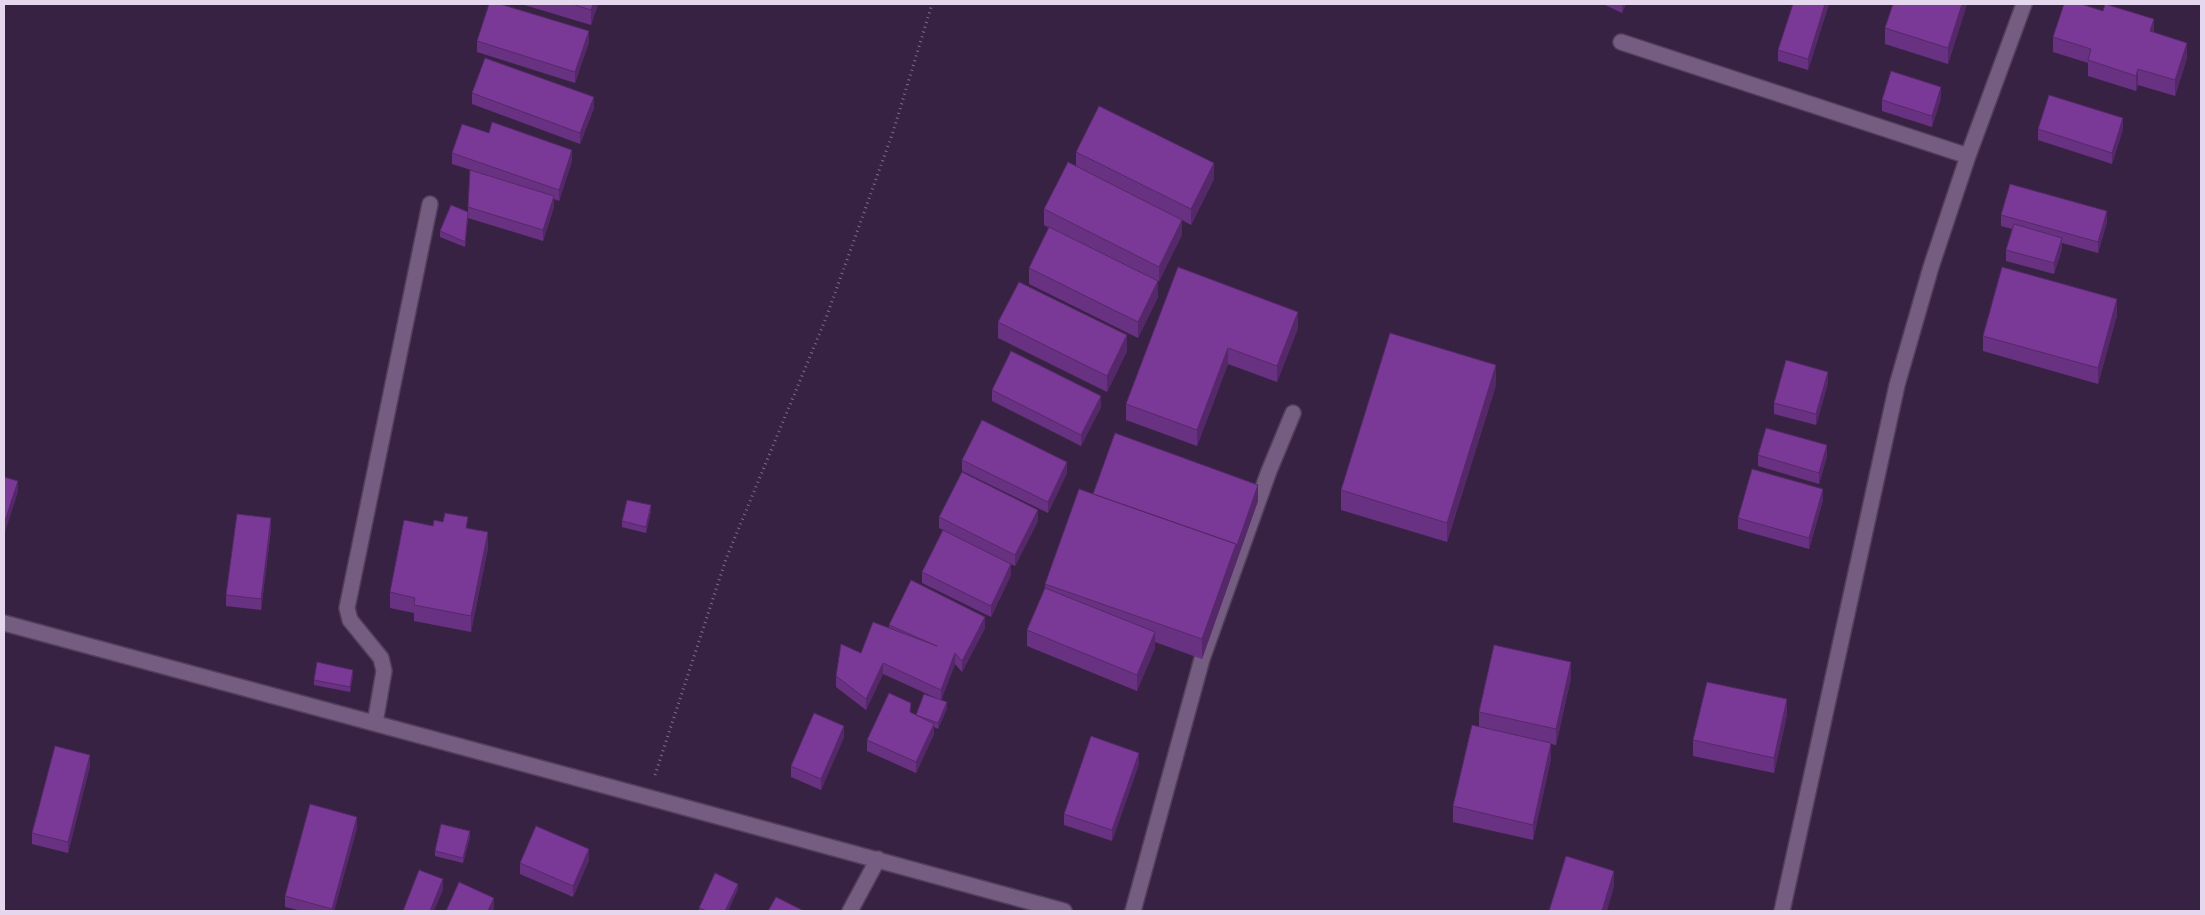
<!DOCTYPE html>
<style>
body{margin:0}
#map{position:relative;width:2205px;height:915px;overflow:hidden;background:#382243;font-family:Rubik,sans-serif}
canvas{display:block}
.frame{position:absolute;inset:0;border:5px solid #e5d7ed;pointer-events:none}
</style>
<div id="map">
<canvas width="2205" height="915"></canvas>
<div class="frame"></div>
</div>
<script>
const g = document.querySelector('canvas').getContext('2d');
g.lineJoin = 'round';
const shape = rows => new Path2D(rows.map(r => 'M' + r).join(''));
function stroke(path, color, width, dash) { g.strokeStyle = color; g.lineWidth = width; g.lineCap = dash ? 'butt' : 'round'; g.setLineDash(dash || []); g.stroke(path); }
function fill(path, color) { g.fillStyle = color; g.fill(path, 'evenodd'); }
const path = shape([
 [655,775,726,559,826,318,893,132,932,4]
]);
const street = shape([
 [1621,42,1968,156],
 [4,623,647,797,1064,911],
 [375,723,384,671,381,658,350,620,347,608,430,204],
 [850,911,878,859],
 [1133,911,1202,659,1269,471,1293,413],
 [1782,911,1897,385,1931,267,1968,156,2024,4]
]);
const wall = shape([
 [521,4,598,4,591,25],
 [1603,4,1626,4,1622,13],
 [1829,4,1808,70,1778,61,1778,50],
 [1893,4,1967,4,1948,64,1885,44,1885,28],
 [2154,32,2187,58,2175,96,2138,85,2136,91,2088,76,2088,63,2053,52,2053,37],
 [477,41,589,42,575,83,477,52],
 [472,93,594,108,580,144,472,104],
 [1941,98,1932,127,1882,111,1882,100],
 [2038,129,2123,129,2112,164,2038,140],
 [1076,152,1214,179,1191,225,1182,220,1182,235,1158,282,1158,297,1138,338,1029,284,1029,268,1049,228,1044,225,1044,209,1076,167],
 [452,153,572,161,559,201,554,199,554,207,543,241,468,218,465,247,440,237,440,231,468,212,470,170,471,170,452,164],
 [2001,215,2107,222,2098,253,2062,243,2062,249,2054,274,2006,261,2006,250,2012,229,2001,226],
 [1178,267,1298,328,1277,382,1228,364,1197,446,1126,420,1126,404],
 [2117,315,2098,384,1983,351,1983,336],
 [998,322,1127,351,1107,392,998,338],
 [1828,383,1816,425,1774,414,1774,403],
 [1496,385,1447,542,1341,510,1341,490],
 [992,390,1101,407,1081,446,992,401],
 [1758,455,1827,456,1819,484,1758,466],
 [962,460,1067,473,1048,513,962,471],
 [1093,494,1258,501,1236,563,1202,659,1155,642,1155,648,1137,691,1027,646,1027,630,1045,588,1045,584],
 [1823,500,1809,549,1738,529,1738,518],
 [651,511,646,533,622,527,622,521],
 [939,517,1038,521,1015,566,939,528],
 [433,526,468,528,488,548,471,632,414,621,414,613,390,608,390,592],
 [271,529,261,610,226,606,226,595],
 [922,572,1011,575,991,617,922,583],
 [889,625,985,628,962,672,955,664,941,700,947,708,938,729,934,727,934,734,916,773,867,751,867,740,911,713,916,715,936,698,883,674,866,710,836,687,836,676,861,653,889,628],
 [353,675,350,692,314,685,314,680],
 [1571,678,1556,745,1551,744,1551,759,1533,840,1453,822,1453,806,1479,727,1479,712],
 [1787,715,1774,773,1693,756,1693,740],
 [844,737,821,790,791,777,791,766],
 [1139,764,1112,841,1064,825,1064,814],
 [90,766,68,853,32,844,32,833],
 [357,828,334,911,302,911,285,907,285,896],
 [470,837,463,863,435,856,435,851],
 [589,860,573,897,520,874,520,863],
 [738,889,728,911,699,911,699,908]
]);
const shadedWall = shape([
 [593,4,598,4,591,25,591,10],
 [1622,4,1626,4,1622,13],
 [1825,4,1829,4,1808,70,1808,59],
 [1962,4,1967,4,1948,64,1948,48],
 [2154,19,2154,35,2150,31],
 [589,31,589,42,575,83,575,72],
 [2187,43,2187,58,2175,96,2175,80],
 [2138,69,2138,85,2136,91,2136,76],
 [1941,87,1941,98,1932,127,1932,116],
 [594,97,594,108,580,144,580,133],
 [2123,118,2123,129,2112,164,2112,153],
 [572,150,572,161,559,201,559,190],
 [1214,163,1214,179,1191,225,1191,209],
 [554,196,554,207,543,241,543,230],
 [2107,211,2107,222,2098,253,2098,242],
 [1182,220,1182,235,1159,282,1159,267],
 [2062,238,2062,249,2054,274,2054,263],
 [1158,281,1158,297,1138,338,1138,322],
 [2117,299,2117,315,2098,384,2098,368],
 [1298,312,1298,328,1277,382,1277,366],
 [1127,335,1127,351,1107,392,1107,376],
 [1228,348,1228,364,1197,446,1197,430],
 [1496,365,1496,385,1447,542,1447,523],
 [1828,372,1828,383,1816,425,1816,414],
 [1101,396,1101,407,1081,446,1081,435],
 [1827,445,1827,456,1819,484,1819,473],
 [1067,462,1067,473,1048,513,1048,502],
 [18,481,18,492,4,535,4,524],
 [1258,485,1258,501,1236,563,1202,659,1202,639,1236,544],
 [1823,489,1823,500,1809,549,1809,538],
 [651,505,651,511,646,533,646,527],
 [1038,510,1038,521,1015,566,1015,555],
 [271,518,271,529,261,610,261,599],
 [488,532,488,548,471,632,471,616],
 [1011,564,1011,575,991,617,991,606],
 [985,617,985,628,962,672,962,661],
 [1155,632,1155,648,1137,691,1137,675],
 [955,653,955,664,941,701,941,690],
 [1571,662,1571,678,1556,745,1556,729],
 [883,663,883,674,866,710,866,699],
 [353,670,353,675,350,692,350,687],
 [1787,699,1787,715,1774,773,1774,758],
 [947,702,947,708,938,729,938,723],
 [934,724,934,734,916,773,916,762],
 [844,726,844,737,821,790,821,779],
 [1551,743,1551,759,1533,840,1533,825],
 [1139,753,1139,764,1112,841,1112,830],
 [90,755,90,766,68,853,68,842],
 [357,817,357,828,334,911,332,911,332,909],
 [470,831,470,837,463,863,463,858],
 [589,849,589,860,573,897,573,886],
 [1614,871,1614,887,1607,911,1602,911],
 [443,879,443,890,434,911,430,911],
 [738,884,738,889,728,911,725,911],
 [494,898,494,909,493,911,488,911]
]);
const building = shape([
 [489,4,500,4,589,31,575,72,477,41,489,4],
 [572,4,593,4,591,10,572,4],
 [1793,4,1825,4,1808,59,1778,50,1793,4],
 [1893,4,1962,4,1948,48,1885,28,1893,4],
 [2064,4,2081,4,2103,11,2105,4,2154,19,2150,31,2187,43,2175,80,2138,69,2136,76,2088,60,2091,49,2053,37,2064,4],
 [485,58,594,97,580,133,472,93,485,58],
 [1891,71,1941,87,1932,116,1882,100,1891,71],
 [2049,95,2123,118,2112,153,2038,129,2049,95],
 [1099,106,1214,163,1191,209,1076,152,1099,106],
 [492,122,572,150,559,190,452,153,462,124,489,133,492,122],
 [1068,162,1182,220,1159,267,1044,209,1068,162],
 [470,170,554,196,543,230,468,207,470,170],
 [2010,184,2107,211,2098,242,2001,215,2010,184],
 [451,205,468,212,465,242,440,231,451,205],
 [2014,224,2062,238,2054,263,2006,250,2014,224],
 [1049,227,1158,281,1138,322,1029,268,1049,227],
 [1178,267,1298,312,1277,366,1228,348,1197,430,1126,404,1178,267],
 [2002,267,2117,299,2098,368,1983,336,2002,267],
 [1019,282,1127,335,1107,376,998,322,1019,282],
 [1390,333,1496,365,1447,523,1341,490,1390,333],
 [1011,351,1101,396,1081,435,992,390,1011,351],
 [1786,360,1828,372,1816,414,1774,403,1786,360],
 [982,420,1067,462,1048,502,962,460,982,420],
 [1766,428,1827,445,1819,473,1758,455,1766,428],
 [1115,433,1258,485,1236,548,1236,544,1093,494,1115,433],
 [1752,469,1823,489,1809,538,1738,518,1752,469],
 [962,472,1038,510,1015,555,939,517,962,472],
 [4,477,18,481,4,524,4,477],
 [1079,489,1236,544,1202,639,1045,584,1079,489],
 [627,500,651,505,646,527,622,521,627,500],
 [445,513,468,517,466,528,488,532,471,616,414,605,415,598,390,592,404,520,433,526,434,520,443,522,445,513],
 [237,514,271,518,261,599,226,595,237,514],
 [943,530,1011,564,991,606,922,572,943,530],
 [911,580,985,617,962,661,955,653,941,690,883,663,866,699,836,676,841,644,861,653,873,622,937,646,889,625,911,580],
 [1045,588,1155,632,1137,675,1027,630,1045,588],
 [1494,645,1571,662,1556,729,1479,712,1494,645],
 [317,662,353,670,350,687,314,680,317,662],
 [1707,682,1787,699,1774,758,1693,740,1707,682],
 [889,693,911,703,910,712,934,724,916,762,867,740,889,693],
 [924,694,947,702,938,723,916,715,924,694],
 [814,713,844,726,821,779,791,766,814,713],
 [1472,725,1551,743,1533,825,1453,806,1472,725],
 [1091,736,1139,753,1112,830,1064,814,1091,736],
 [55,746,90,755,68,842,32,833,55,746],
 [310,804,357,817,332,909,285,896,310,804],
 [441,824,470,831,463,858,435,851,441,824],
 [536,826,589,849,573,886,520,863,536,826],
 [1566,856,1614,871,1602,911,1549,911,1566,856],
 [419,870,443,879,430,911,403,911,419,870],
 [715,873,738,884,725,911,707,911,699,908,715,873],
 [459,882,494,898,488,911,446,911,459,882],
 [776,897,804,911,768,911,776,897]
]);
stroke(street, '#523f5c', 18);
stroke(path, '#7f6c89', 3, [1, 4]);
stroke(street, '#755c81', 15);
fill(wall, '#693181');
fill(shadedWall, '#552869');
fill(building, '#7a3996');
stroke(building, '#552869', 1);
</script>
